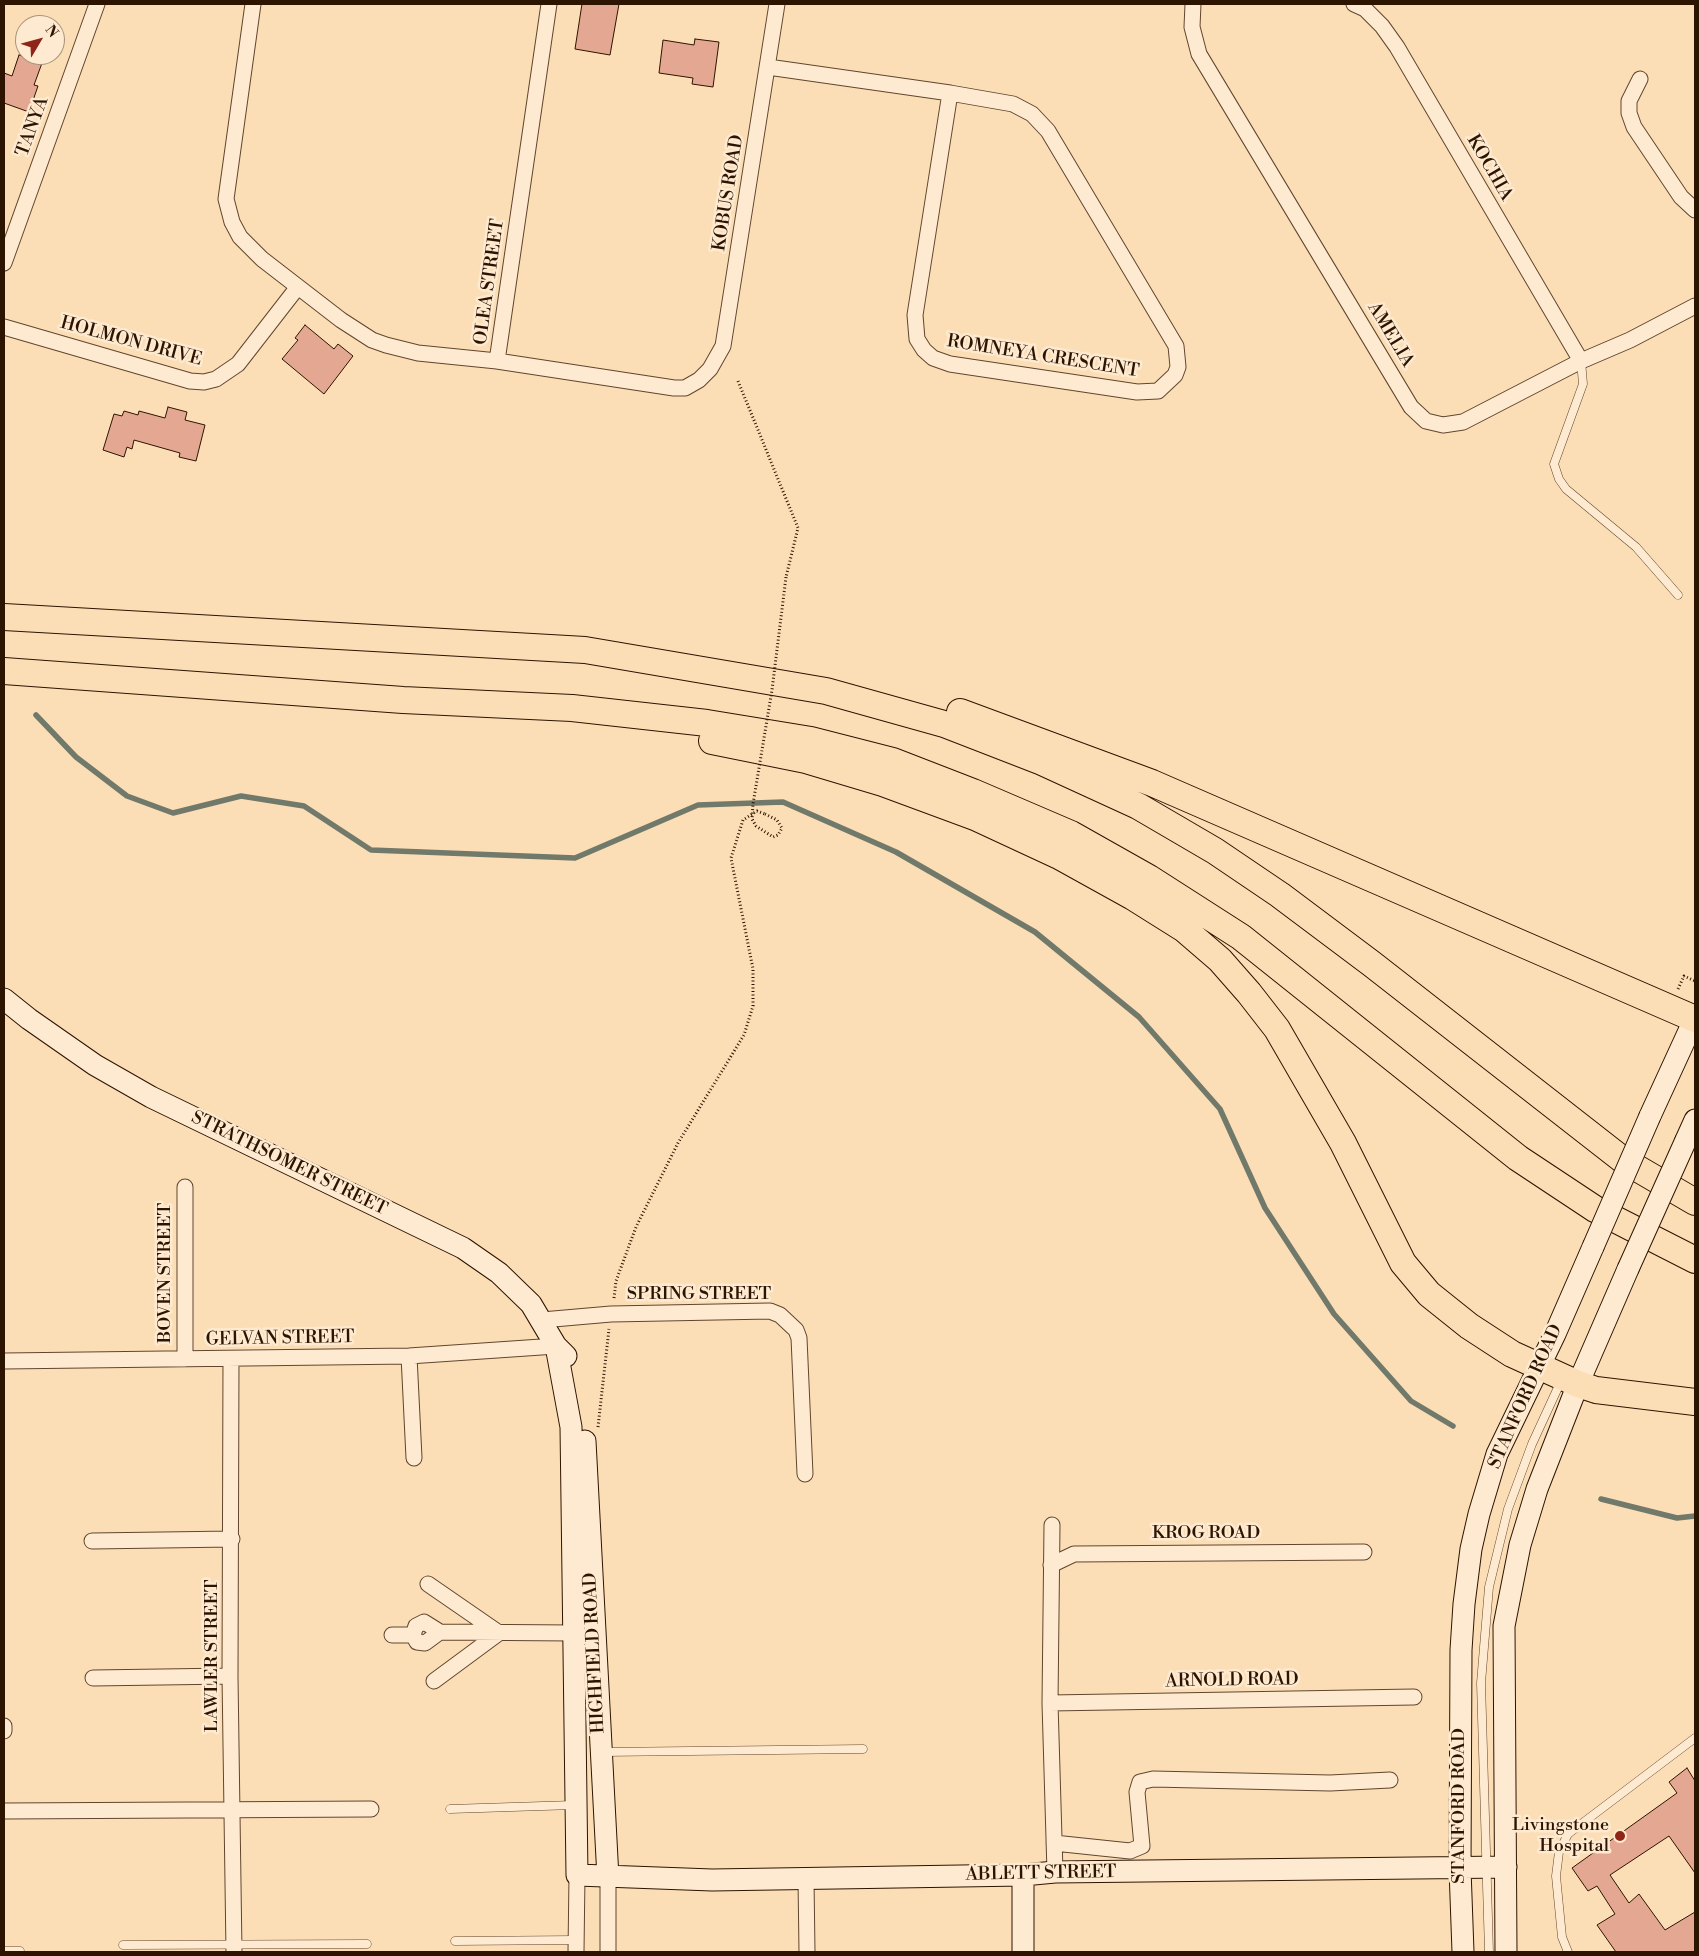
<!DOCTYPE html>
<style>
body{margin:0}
#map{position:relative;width:1699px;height:1956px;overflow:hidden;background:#fcdeb6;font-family:"Libre Bodoni",serif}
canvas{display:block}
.frame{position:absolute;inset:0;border:5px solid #2d1400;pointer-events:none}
.north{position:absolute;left:15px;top:15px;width:50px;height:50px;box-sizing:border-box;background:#fdead0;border:1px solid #aa947d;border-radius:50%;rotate:53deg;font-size:14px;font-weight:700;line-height:20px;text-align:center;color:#2d1400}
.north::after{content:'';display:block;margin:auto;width:18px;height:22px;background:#8f2418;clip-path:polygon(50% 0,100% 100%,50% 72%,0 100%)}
</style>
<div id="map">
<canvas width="1699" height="1956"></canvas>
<div class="frame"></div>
<div class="north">N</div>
</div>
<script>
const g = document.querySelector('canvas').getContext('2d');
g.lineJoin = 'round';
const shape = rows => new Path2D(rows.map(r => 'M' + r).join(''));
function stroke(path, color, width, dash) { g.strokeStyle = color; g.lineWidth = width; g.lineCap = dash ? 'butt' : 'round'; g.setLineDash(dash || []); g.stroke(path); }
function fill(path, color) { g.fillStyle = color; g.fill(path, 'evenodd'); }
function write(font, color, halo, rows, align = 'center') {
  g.font = font + ' "Libre Bodoni",serif'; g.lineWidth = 5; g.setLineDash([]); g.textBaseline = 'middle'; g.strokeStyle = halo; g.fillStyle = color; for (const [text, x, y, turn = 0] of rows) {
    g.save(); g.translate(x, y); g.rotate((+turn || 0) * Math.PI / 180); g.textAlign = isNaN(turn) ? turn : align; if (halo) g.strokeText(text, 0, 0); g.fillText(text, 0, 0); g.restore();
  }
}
const stream = shape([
 [36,715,76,757,127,796,173,813,241,796,304,806,371,850,575,858,698,805,783,802,896,852,1035,932,1139,1017,1220,1109,1265,1208,1334,1314,1411,1401,1453,1426],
 [1601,1499,1677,1518,1695,1516]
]);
const building = shape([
 [582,4,619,4,610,55,575,49,582,4],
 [695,39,719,42,713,87,692,84,693,78,659,73,663,40,694,45,695,39],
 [19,55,42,63,34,85,38,86,29,112,4,103,4,73,12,76,19,55],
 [305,325,334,349,338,344,353,356,324,394,282,359,298,340,295,338,305,325],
 [168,407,187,412,185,420,205,425,196,461,179,457,180,453,134,440,132,449,127,447,124,457,103,450,114,414,122,416,124,411,138,415,139,411,165,418,168,407],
 [1687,1768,1695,1781,1695,1873,1669,1836,1610,1875,1629,1903,1639,1894,1665,1930,1695,1912,1695,1952,1616,1952,1597,1925,1615,1914,1597,1886,1588,1891,1572,1868,1677,1793,1669,1782,1687,1768]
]);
const path = shape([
 [738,381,798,528,786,577],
 [1678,989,1684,976,1695,981],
 [614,1298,616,1281,636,1227,678,1143,744,1035,753,1006,753,969,731,858,743,820,757,811,765,814],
 [598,1427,609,1329]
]);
const lane = shape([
 [1581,361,1583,384,1554,464,1559,479,1566,489,1636,547,1678,595],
 [603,1752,863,1749],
 [450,1809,574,1805],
 [455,1941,576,1940],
 [123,1945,367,1944],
 [4,1951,20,1951],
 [1489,1952,1481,1683,1489,1587,1508,1509,1532,1444,1561,1381],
 [1568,1952,1562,1937,1556,1876,1559,1852,1568,1834,1695,1738]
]);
const street = shape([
 [253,4,226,199,232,222,240,237,262,259,341,320,372,340,386,345,418,353,497,361,674,388,685,388,699,380,710,369,723,346,777,4],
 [1193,4,1192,27,1199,54,1411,407,1426,421,1443,425,1463,422,1581,361,1630,340,1695,306],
 [1354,4,1365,9,1382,26,1397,47,1581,361],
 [768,67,950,93,1013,104,1032,114,1048,131,1176,346,1178,367,1175,375,1158,391,1137,392,950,364,933,358,924,350,917,339,915,315,950,93],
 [1640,79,1629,101,1629,113,1634,127,1681,197,1695,210],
 [4,263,97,4],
 [4,327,190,381,204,382,216,379,238,364,297,288],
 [497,361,549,4],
 [185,1187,185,1359],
 [542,1320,611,1314,770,1311,780,1315,796,1330,799,1338,805,1474],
 [409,1356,414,1458],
 [231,1359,230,1676,234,1952],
 [4,1361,409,1356,556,1346],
 [1052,1525,1050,1703,1055,1872],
 [92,1541,232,1539],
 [1051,1565,1074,1554,1364,1552],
 [428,1584,499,1633,434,1681],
 [392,1635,413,1635,417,1642,425,1643,440,1632,573,1633],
 [413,1635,416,1626,424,1622,440,1632],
 [93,1678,230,1676],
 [1050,1703,1414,1697],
 [4,1726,4,1731],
 [4,1811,371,1809],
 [1054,1843,1130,1851,1142,1846,1137,1792,1140,1782,1153,1779,1330,1783,1390,1780],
 [806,1879,807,1952],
 [576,1952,577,1875],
 [608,1952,608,1878]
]);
const secondary = shape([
 [4,999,29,1019,95,1065,151,1097,463,1248,499,1273,531,1304,556,1346,566,1356],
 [1650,1116,1695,1018],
 [1686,1140,1695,1120],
 [556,1346,571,1427,577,1875,712,1880,1023,1875,1055,1872,1506,1867],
 [585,1441,608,1878],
 [1023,1875,1023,1952],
 [1463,1952,1460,1869,1461,1650,1464,1604,1471,1549,1479,1514,1497,1454,1555,1334,1593,1247],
 [1506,1952,1504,1626,1520,1545,1537,1489,1578,1384,1628,1269]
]);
const highway = shape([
 [4,617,585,650,826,691,944,724,1042,762,1138,806,1215,851,1280,895,1372,964,1623,1160,1695,1202],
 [4,671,403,700,572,708,707,723,811,740,893,761,973,792,1071,834,1149,878,1241,937,1518,1158,1595,1209,1695,1260],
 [960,712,1152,783,1695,1019],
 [712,741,806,760,883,783,975,817,1059,856,1133,897,1184,929,1220,960,1249,993,1277,1029,1343,1143,1403,1263,1429,1294,1469,1326,1512,1354,1578,1384,1596,1390,1695,1402]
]);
const pathBridge = shape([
 [765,814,777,820,782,828,778,835,773,837,756,826,752,819,753,804,772,690,786,577]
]);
const secondaryBridge = shape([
 [1593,1247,1650,1116],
 [1628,1269,1686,1140]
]);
const markers = [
 [1620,1836,6,"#8f2418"]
];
const streetNames = [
 ["TANYA",33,127,-70],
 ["KOCHIA",1489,168,60],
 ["KOBUS ROAD",729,193,-81],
 ["OLEA STREET",490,282,-82],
 ["AMELIA",1390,335,59],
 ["HOLMON DRIVE",131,342,15],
 ["ROMNEYA CRESCENT",1043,357,9],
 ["STRATHSOMER STREET",289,1164,26],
 ["BOVEN STREET",166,1273,-90],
 ["SPRING STREET",699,1295],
 ["GELVAN STREET",280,1339,-1],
 ["STANFORD ROAD",1526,1397,-66],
 ["KROG ROAD",1206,1534],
 ["HIGHFIELD ROAD",595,1653,-93],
 ["LAWLER STREET",213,1656,-90],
 ["ARNOLD ROAD",1232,1681,-1],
 ["STANFORD ROAD",1460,1806,-90],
 ["ABLETT STREET",1041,1874,-1]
];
const poiNames = [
 ["Livingstone",1609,1826],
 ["Hospital",1609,1847]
];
stroke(stream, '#71796a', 5.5);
fill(building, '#e4a792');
stroke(building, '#2d1400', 1);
stroke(lane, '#61462e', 9);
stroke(street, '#61462e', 17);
stroke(secondary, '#2d1400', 23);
stroke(highway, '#2d1400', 28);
stroke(path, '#2d1400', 3, [1, 2.5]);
stroke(lane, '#fdead0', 8);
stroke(street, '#fdead0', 15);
stroke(secondary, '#fdead0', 21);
stroke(highway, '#fcdeb6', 26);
stroke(secondaryBridge, '#2d1400', 23, []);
stroke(pathBridge, '#2d1400', 3, [1, 2.5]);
stroke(secondaryBridge, '#fdead0', 21);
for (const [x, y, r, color] of markers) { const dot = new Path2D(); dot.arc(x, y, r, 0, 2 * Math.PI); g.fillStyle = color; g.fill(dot); stroke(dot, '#fdead0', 2); }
write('18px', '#2d1400', '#fdead0', streetNames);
write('18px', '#2d1400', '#fdead0', poiNames, 'right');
</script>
